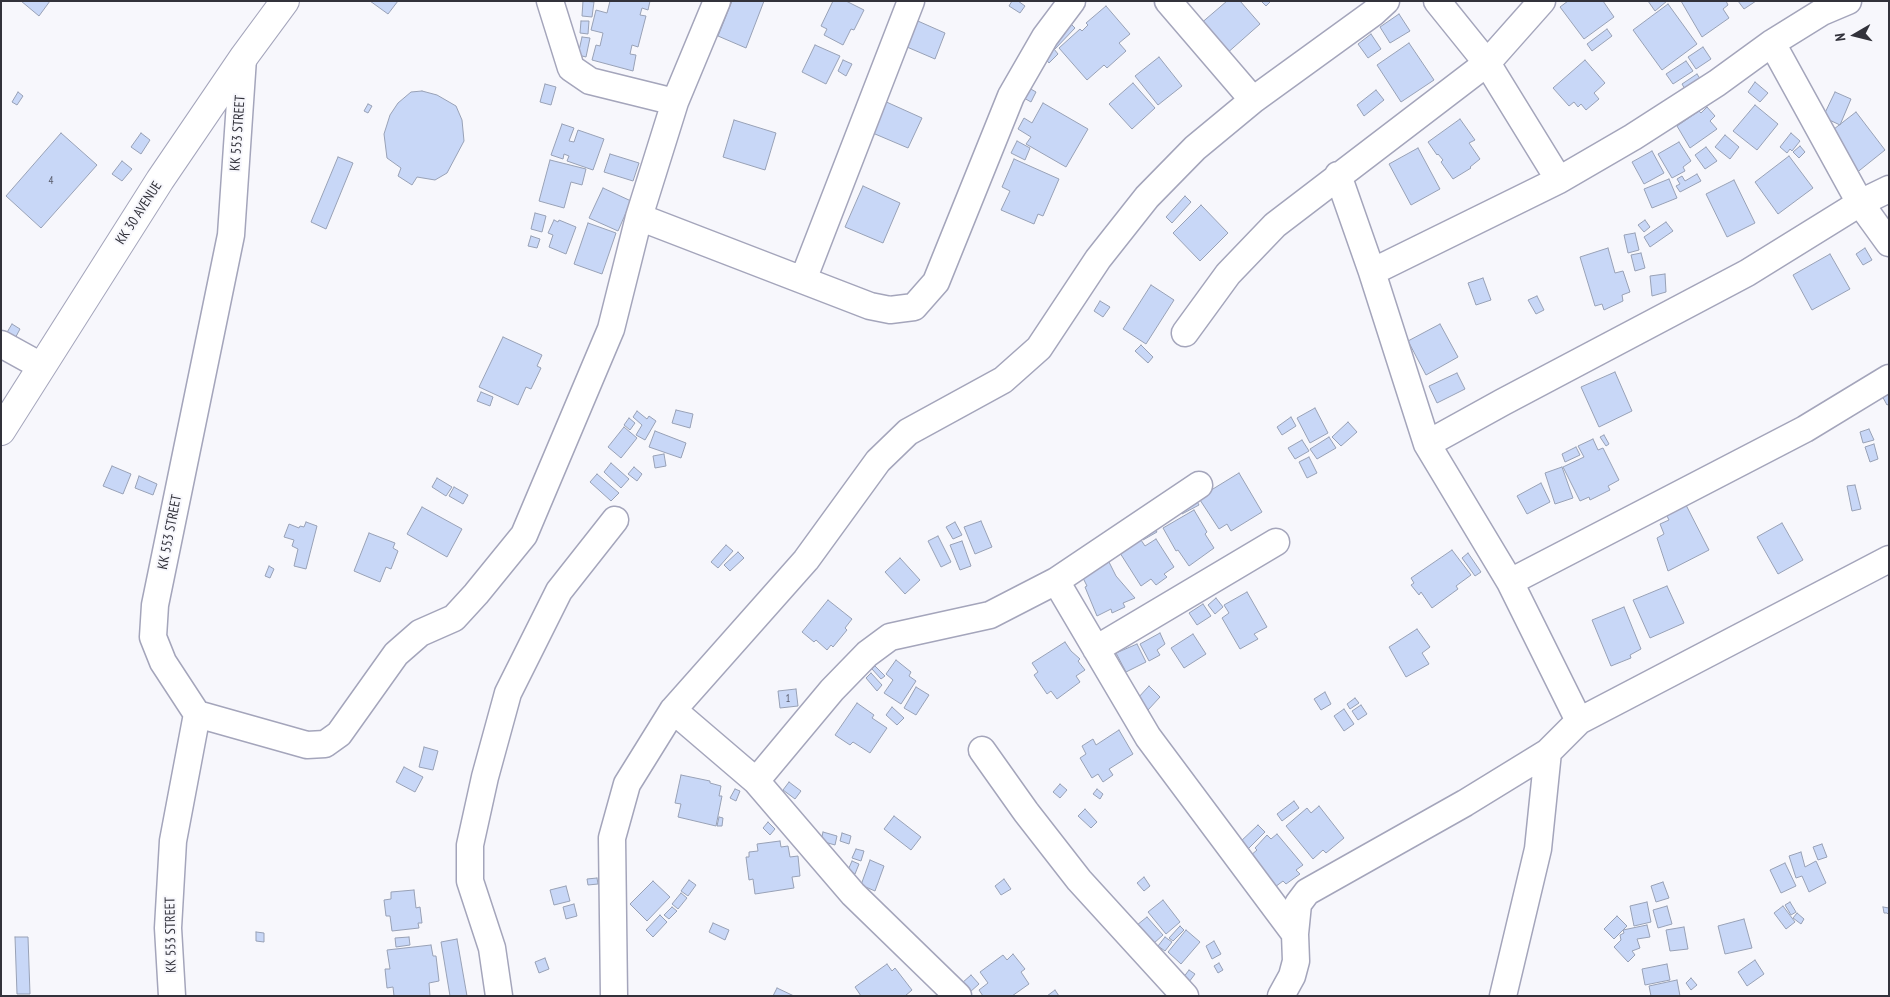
<!DOCTYPE html>
<style>
body{margin:0}
#map{position:relative;width:1890px;height:997px;overflow:hidden;background:#f7f7fc;font-family:"PT Sans Narrow",sans-serif}
canvas{display:block}
.frame{position:absolute;inset:0;border:2px solid #32323b;pointer-events:none}
.north{position:absolute;left:1830px;top:10px;width:50px;height:50px;-webkit-text-stroke:4px #f7f7fc;paint-order:stroke;rotate:262deg;font-size:14px;font-weight:700;line-height:20px;text-align:center;color:#32323b}
.north::after{content:'';display:block;margin:auto;width:18px;height:22px;background:#32323b;clip-path:polygon(50% 0,100% 100%,50% 72%,0 100%)}
</style>
<div id="map">
<canvas width="1890" height="997"></canvas>
<div class="frame"></div>
<div class="north">N</div>
</div>
<script>
const g = document.querySelector('canvas').getContext('2d');
g.lineJoin = 'round';
function fill(path, color) { g.fillStyle = color; g.fill(path, 'evenodd'); }
const shape = rows => new Path2D(rows.map(r => 'M' + r).join(''));
function stroke(path, color, width, dash) { g.strokeStyle = color; g.lineWidth = width; g.lineCap = dash ? 'butt' : 'round'; g.setLineDash(dash || []); g.stroke(path); }
function write(font, color, halo, rows, align = 'center') {
  g.font = font + ' "PT Sans Narrow",sans-serif'; g.lineWidth = 4; g.setLineDash([]); g.textBaseline = 'middle'; g.strokeStyle = halo; g.fillStyle = color; for (const [text, x, y, turn = 0] of rows) {
    g.save(); g.translate(x, y); g.rotate((+turn || 0) * Math.PI / 180); g.textAlign = isNaN(turn) ? turn : align; if (halo) g.strokeText(text, 0, 0); g.fillText(text, 0, 0); g.restore();
  }
}
const building = shape([
 [21,1,50,1,39,16,21,1],
 [370,1,398,1,388,14,370,1],
 [583,1,594,2,592,17,582,16,583,1],
 [610,1,650,1,648,10,642,8,640,15,646,16,638,47,632,45,630,54,636,55,633,71,592,60,596,45,600,46,603,33,591,30,596,10,607,13,610,1],
 [732,1,764,1,746,48,718,36,732,1],
 [833,1,846,1,864,10,854,30,851,29,843,45,824,35,827,29,821,26,833,1],
 [1012,1,1018,1,1025,6,1020,13,1009,6,1012,1],
 [1227,1,1240,1,1260,24,1225,55,1199,25,1227,1],
 [1261,1,1271,1,1266,6,1261,1],
 [1568,1,1603,1,1614,17,1584,39,1560,7,1568,1],
 [1648,1,1667,1,1655,11,1648,1],
 [1681,1,1726,1,1728,5,1723,9,1729,18,1702,37,1681,1],
 [1738,1,1756,1,1744,9,1738,1],
 [1668,4,1697,44,1662,70,1633,30,1668,4],
 [1106,6,1130,34,1119,43,1126,51,1107,68,1104,65,1087,80,1059,48,1080,29,1082,31,1088,25,1086,23,1106,6],
 [1399,14,1410,31,1390,43,1380,27,1399,14],
 [911,18,945,33,935,59,900,44,911,18],
 [581,21,589,21,588,34,580,33,581,21],
 [1070,23,1075,28,1055,49,1049,43,1070,23],
 [1607,29,1612,36,1592,51,1587,44,1607,29],
 [1371,34,1381,49,1368,58,1358,44,1371,34],
 [582,37,590,38,586,57,578,55,582,37],
 [1409,43,1434,80,1401,102,1377,65,1409,43],
 [815,45,840,56,826,84,802,72,815,45],
 [1703,47,1711,59,1696,69,1688,57,1703,47],
 [1054,49,1058,54,1049,63,1045,58,1054,49],
 [1159,57,1182,86,1158,105,1135,76,1159,57],
 [843,60,852,64,846,76,838,71,843,60],
 [1585,60,1605,83,1594,93,1599,99,1586,110,1581,104,1578,107,1574,102,1569,106,1553,88,1585,60],
 [1686,61,1693,71,1673,84,1666,74,1686,61],
 [1697,74,1701,80,1686,91,1682,84,1697,74],
 [1755,82,1768,93,1760,102,1748,92,1755,82],
 [1133,83,1155,108,1132,129,1109,104,1133,83],
 [545,84,556,87,551,105,540,102,545,84],
 [1029,88,1036,92,1031,102,1024,98,1029,88],
 [1376,90,1384,100,1364,116,1357,105,1376,90],
 [422,91,437,95,456,106,462,120,464,141,447,173,435,180,417,177,412,185,398,176,401,168,387,158,384,134,390,115,398,103,411,92,422,91],
 [18,92,23,96,17,105,12,102,18,92],
 [1835,92,1851,99,1840,125,1823,117,1835,92],
 [882,100,922,118,908,148,868,131,882,100],
 [1043,103,1088,129,1066,167,1026,144,1031,137,1018,129,1024,118,1032,123,1043,103],
 [368,104,372,106,368,113,364,111,368,104],
 [1755,105,1778,124,1757,150,1733,131,1755,105],
 [1707,107,1715,116,1710,121,1717,129,1690,148,1677,126,1699,111,1701,113,1707,107],
 [1856,112,1885,150,1855,174,1825,136,1856,112],
 [1460,119,1475,140,1469,143,1480,159,1470,167,1471,168,1453,179,1441,162,1443,160,1438,154,1437,155,1428,142,1460,119],
 [734,120,776,133,765,170,723,157,734,120],
 [562,124,574,128,569,141,574,142,578,130,604,139,593,170,567,161,569,156,564,154,563,159,551,155,562,124],
 [61,133,97,165,41,228,6,196,61,133],
 [141,133,150,140,141,154,131,147,141,133],
 [1791,133,1800,141,1792,151,1790,149,1787,153,1780,147,1791,133],
 [1725,135,1739,147,1730,159,1715,147,1725,135],
 [1017,141,1030,148,1025,160,1011,153,1017,141],
 [1679,142,1691,161,1683,167,1685,171,1672,178,1658,154,1679,142],
 [1800,146,1805,152,1799,158,1793,152,1800,146],
 [1706,147,1717,161,1705,169,1695,155,1706,147],
 [1418,148,1440,189,1411,205,1389,164,1418,148],
 [1652,151,1664,173,1644,184,1632,162,1652,151],
 [610,154,639,163,633,181,604,172,610,154],
 [1789,156,1813,188,1778,214,1755,182,1789,156],
 [338,157,353,163,326,229,311,222,338,157],
 [1014,159,1059,179,1043,216,1038,214,1034,224,1001,210,1010,191,1002,187,1014,159],
 [550,160,586,169,582,185,571,182,564,208,539,201,550,160],
 [122,161,132,169,122,181,112,174,122,161],
 [1697,174,1701,181,1680,192,1676,186,1680,184,1677,179,1682,176,1685,181,1697,174],
 [1669,179,1677,198,1652,208,1644,189,1669,179],
 [1734,180,1755,223,1727,237,1706,194,1734,180],
 [863,186,900,203,883,243,845,227,863,186],
 [603,188,631,201,618,231,589,218,603,188],
 [1185,196,1191,202,1172,223,1166,217,1185,196],
 [1201,205,1228,233,1200,261,1173,233,1201,205],
 [535,213,546,216,542,232,531,229,535,213],
 [554,220,558,222,559,220,576,227,566,254,549,247,553,235,548,233,554,220],
 [1645,220,1650,227,1644,232,1638,225,1645,220],
 [1666,222,1673,231,1650,247,1644,237,1666,222],
 [588,223,616,233,602,274,574,264,588,223],
 [1635,233,1639,250,1628,253,1624,235,1635,233],
 [531,236,540,239,537,248,528,246,531,236],
 [1608,248,1615,273,1623,271,1630,292,1622,295,1623,301,1604,310,1602,304,1595,306,1580,257,1608,248],
 [1865,248,1872,260,1863,265,1856,254,1865,248],
 [1641,253,1645,268,1635,271,1631,255,1641,253],
 [1830,254,1850,289,1812,310,1793,275,1830,254],
 [1665,274,1666,292,1652,296,1650,276,1665,274],
 [1483,278,1491,300,1476,305,1468,283,1483,278],
 [1151,285,1174,300,1146,344,1123,329,1151,285],
 [1537,296,1544,310,1536,314,1528,300,1537,296],
 [1100,301,1110,307,1103,317,1094,311,1100,301],
 [12,324,20,329,12,344,3,339,12,324],
 [1440,324,1458,357,1426,375,1408,341,1440,324],
 [503,337,542,355,537,366,541,368,531,389,526,387,518,405,479,387,503,337],
 [1141,345,1153,357,1148,363,1135,351,1141,345],
 [1615,372,1632,411,1599,427,1581,387,1615,372],
 [1457,373,1465,389,1437,403,1429,386,1457,373],
 [1889,390,1889,404,1887,405,1881,394,1889,390],
 [481,392,493,397,490,406,477,401,481,392],
 [1315,408,1328,433,1310,443,1297,418,1315,408],
 [676,410,693,414,690,428,672,423,676,410],
 [637,411,647,419,649,416,656,421,645,440,636,435,642,425,633,417,637,411],
 [1291,417,1296,426,1282,435,1277,427,1291,417],
 [629,418,635,423,630,430,624,425,629,418],
 [1348,422,1357,432,1341,446,1332,437,1348,422],
 [624,427,637,438,621,458,608,447,624,427],
 [1869,429,1874,440,1863,443,1860,432,1869,429],
 [655,431,686,443,681,458,649,447,655,431],
 [1604,435,1609,444,1606,446,1600,437,1604,435],
 [1329,437,1336,448,1317,459,1310,449,1329,437],
 [1593,439,1598,450,1603,448,1619,480,1608,486,1610,490,1590,500,1589,497,1580,501,1563,467,1584,457,1578,446,1593,439],
 [1302,440,1309,451,1295,459,1288,448,1302,440],
 [1874,444,1878,459,1870,462,1865,447,1874,444],
 [1576,447,1580,455,1565,462,1562,454,1576,447],
 [664,454,666,466,655,468,653,456,664,454],
 [1309,457,1317,473,1307,478,1299,462,1309,457],
 [611,463,629,479,621,488,604,472,611,463],
 [112,466,131,474,123,494,103,486,112,466],
 [634,467,642,474,637,481,628,474,634,467],
 [1562,467,1573,498,1555,504,1545,473,1562,467],
 [1239,473,1262,512,1231,531,1227,524,1219,529,1200,500,1209,493,1208,492,1239,473],
 [597,474,619,493,611,501,590,482,597,474],
 [139,476,157,484,153,495,135,488,139,476],
 [437,478,452,487,446,496,432,487,437,478],
 [1541,483,1550,502,1527,514,1517,496,1541,483],
 [1855,485,1861,509,1852,511,1847,486,1855,485],
 [454,487,468,495,463,504,449,496,454,487],
 [1194,496,1199,505,1182,514,1177,505,1194,496],
 [1686,505,1709,550,1668,571,1657,538,1664,534,1660,524,1669,520,1666,514,1686,505],
 [422,507,462,529,447,557,407,534,422,507],
 [1194,510,1207,532,1205,534,1214,548,1189,566,1178,550,1176,551,1163,528,1194,510],
 [981,521,992,547,975,554,964,527,981,521],
 [1150,521,1157,532,1143,540,1137,529,1150,521],
 [306,522,317,526,306,569,294,566,298,549,292,546,294,540,284,537,289,524,299,528,300,526,304,527,306,522],
 [955,522,962,535,953,539,946,527,955,522],
 [1782,523,1803,560,1778,574,1757,537,1782,523],
 [369,533,395,543,393,548,398,551,391,569,386,567,380,582,354,571,369,533],
 [938,536,951,562,941,567,928,541,938,536],
 [1156,539,1174,567,1164,574,1167,577,1156,585,1151,579,1141,586,1120,553,1141,540,1145,546,1156,539],
 [962,541,971,566,960,570,950,545,962,541],
 [726,545,733,551,718,568,711,562,726,545],
 [1452,550,1471,575,1456,586,1458,589,1432,608,1421,592,1419,595,1411,585,1414,583,1411,578,1452,550],
 [738,552,744,558,730,571,724,565,738,552],
 [1468,553,1481,572,1475,576,1462,558,1468,553],
 [900,558,920,580,905,594,885,572,900,558],
 [1108,560,1116,576,1135,598,1123,603,1125,607,1112,613,1111,609,1097,616,1085,587,1087,586,1081,574,1108,560],
 [269,566,274,569,270,578,265,576,269,566],
 [1667,586,1684,623,1650,638,1633,600,1667,586],
 [1247,592,1267,627,1254,634,1258,639,1240,649,1222,618,1229,613,1224,605,1247,592],
 [1216,598,1223,607,1215,614,1208,605,1216,598],
 [828,600,852,619,845,628,847,630,833,647,831,645,827,650,816,640,814,642,802,632,828,600],
 [1203,604,1211,616,1197,625,1189,613,1203,604],
 [1624,607,1641,649,1630,655,1631,658,1611,666,1592,620,1624,607],
 [1417,629,1430,647,1422,653,1429,664,1406,677,1389,647,1417,629],
 [1160,633,1165,644,1157,650,1160,655,1149,661,1140,644,1160,633],
 [1193,634,1206,654,1184,668,1171,648,1193,634],
 [1065,642,1071,651,1080,659,1078,661,1085,670,1076,676,1080,682,1057,699,1051,691,1047,694,1034,675,1038,672,1032,663,1065,642],
 [1137,644,1146,662,1126,672,1116,653,1137,644],
 [896,660,911,672,909,676,916,681,901,704,884,693,893,680,886,674,896,660],
 [875,666,885,676,881,679,872,669,875,666],
 [871,673,882,685,877,691,866,678,871,673],
 [1149,686,1160,697,1148,710,1137,699,1149,686],
 [916,687,929,695,916,715,904,708,916,687],
 [796,689,798,706,780,708,778,691,796,689],
 [1325,692,1331,704,1321,710,1314,699,1325,692],
 [1355,698,1359,703,1350,709,1347,704,1355,698],
 [857,703,874,715,872,718,887,728,870,753,853,742,850,745,835,735,857,703],
 [1361,705,1367,714,1358,720,1352,711,1361,705],
 [892,707,904,718,897,725,886,715,892,707],
 [1344,709,1354,724,1344,731,1334,716,1344,709],
 [1119,730,1133,754,1109,769,1113,775,1103,782,1098,774,1092,778,1080,758,1086,754,1082,746,1093,739,1096,745,1119,730],
 [424,747,438,751,433,770,419,767,424,747],
 [404,767,423,777,415,792,396,782,404,767],
 [681,775,710,781,710,783,721,786,719,796,722,796,716,826,678,817,681,804,675,803,681,775],
 [789,782,801,791,795,799,783,790,789,782],
 [1060,784,1067,790,1060,798,1053,792,1060,784],
 [735,789,740,791,736,801,730,798,735,789],
 [1097,789,1103,794,1100,799,1093,794,1097,789],
 [1294,801,1299,808,1282,821,1277,814,1294,801],
 [1319,806,1344,838,1326,853,1323,850,1313,859,1286,826,1307,808,1311,813,1319,806],
 [1085,809,1097,822,1091,828,1078,816,1085,809],
 [894,816,921,837,911,850,884,829,894,816],
 [719,817,723,818,722,826,717,826,719,817],
 [768,822,775,829,770,835,763,828,768,822],
 [1258,825,1265,832,1246,851,1239,843,1258,825],
 [823,832,837,836,835,845,821,841,823,832],
 [842,833,851,836,849,844,840,841,842,833],
 [1277,834,1303,865,1296,870,1300,874,1286,884,1283,881,1275,887,1250,856,1257,850,1255,848,1267,835,1271,839,1277,834],
 [780,841,781,847,788,846,790,857,798,856,800,876,792,877,794,888,755,894,753,879,749,880,746,857,749,857,749,852,758,851,757,844,780,841],
 [1822,844,1827,857,1818,860,1813,847,1822,844],
 [856,849,864,851,861,861,852,858,856,849],
 [1801,852,1805,867,1816,861,1826,883,1809,892,1802,876,1796,878,1789,856,1801,852],
 [870,860,884,866,875,891,861,885,870,860],
 [852,861,859,864,855,874,848,870,852,861],
 [1785,863,1796,886,1781,893,1770,870,1785,863],
 [1144,877,1150,886,1144,891,1137,883,1144,877],
 [597,878,598,884,588,885,587,879,597,878],
 [1004,879,1011,889,1001,895,995,886,1004,879],
 [689,880,696,885,688,896,681,891,689,880],
 [653,881,670,897,647,921,630,904,653,881],
 [1663,882,1669,898,1656,902,1651,886,1663,882],
 [566,886,570,901,554,905,550,890,566,886],
 [414,890,416,908,420,907,422,923,418,923,419,928,392,931,390,916,386,916,384,900,391,899,391,892,414,890],
 [681,893,687,898,678,909,672,904,681,893],
 [1163,900,1180,922,1166,934,1148,912,1163,900],
 [1647,902,1651,922,1634,926,1630,906,1647,902],
 [1790,902,1796,912,1791,915,1785,905,1790,902],
 [574,904,577,916,566,919,563,907,574,904],
 [1667,906,1672,924,1658,928,1653,910,1667,906],
 [1783,906,1795,922,1786,929,1774,913,1783,906],
 [672,907,677,911,669,919,664,915,672,907],
 [1883,907,1889,908,1889,915,1887,913,1884,913,1883,907],
 [1797,913,1804,919,1801,924,1793,918,1797,913],
 [660,915,667,922,653,937,646,930,660,915],
 [1617,916,1627,926,1614,939,1604,929,1617,916],
 [1147,917,1163,935,1153,944,1137,925,1147,917],
 [1744,919,1752,948,1725,954,1718,926,1744,919],
 [713,923,729,930,725,940,709,932,713,923],
 [1647,925,1650,937,1637,939,1640,948,1632,951,1635,955,1628,962,1614,947,1621,940,1620,935,1624,933,1623,930,1647,925],
 [1180,926,1184,930,1173,941,1169,938,1180,926],
 [1684,927,1688,949,1670,951,1666,930,1684,927],
 [1186,930,1200,942,1181,964,1168,952,1186,930],
 [256,932,264,933,264,942,256,941,256,932],
 [15,937,28,937,30,994,17,994,15,937],
 [409,937,410,945,396,947,395,938,409,937],
 [1165,937,1172,942,1165,951,1158,946,1165,937],
 [457,939,467,996,450,996,441,942,457,939],
 [1214,941,1221,954,1212,959,1206,946,1214,941],
 [431,945,433,956,436,956,439,981,429,983,430,996,394,996,393,987,387,988,385,969,390,969,387,950,431,945],
 [1013,954,1025,969,1021,972,1029,984,1012,996,983,996,979,990,988,983,980,972,1003,955,1007,960,1013,954],
 [545,958,549,969,539,973,535,962,545,958],
 [1755,960,1764,974,1747,986,1738,972,1755,960],
 [1219,963,1223,970,1218,973,1214,966,1219,963],
 [887,964,892,971,895,968,912,990,905,996,861,996,855,987,887,964],
 [1667,964,1670,980,1645,985,1642,969,1667,964],
 [1189,970,1195,974,1189,982,1183,978,1189,970],
 [971,975,979,984,970,992,962,983,971,975],
 [1691,978,1697,985,1691,990,1686,983,1691,978],
 [1677,980,1680,996,1651,996,1649,986,1677,980],
 [777,988,794,996,773,996,777,988],
 [1055,990,1059,996,1047,996,1055,990]
]);
const minor = shape([
 [550,1,571,68,590,81,675,102],
 [1168,1,1253,100],
 [1437,1,1487,63,1559,180],
 [1772,43,1860,203,1889,243],
 [1338,175,1372,272,1427,444,1510,582,1579,721],
 [639,217,870,306,890,310,914,307,936,282,1011,96,1045,37,1072,1],
 [1372,272,1559,180,1633,137,1717,83,1772,43,1822,12,1848,1],
 [803,280,911,1],
 [1185,333,1228,274,1275,225,1487,63,1542,1],
 [1,344,41,366],
 [1427,444,1503,402,1747,273,1860,203,1889,189],
 [1056,581,1148,737,1295,934],
 [1510,582,1805,429,1889,378],
 [1096,649,1276,542],
 [673,710,756,781,853,894,958,996],
 [197,714,307,745,325,744,339,734,396,654,420,633,454,618,476,594,524,535,611,329,639,217,675,102,717,1],
 [982,750,1026,812,1079,880,1185,996],
 [756,781,832,690,867,654,890,637,990,615,1056,581,1199,485],
 [172,996,168,928,173,841,197,714,163,662,153,637,155,605,231,235,243,58],
 [499,996,492,948,470,881,470,845,485,777,508,693,559,591,615,520],
 [614,996,612,838,627,784,673,710,806,560,878,461,908,432,1003,380,1039,348,1098,259,1147,197,1195,148,1253,100,1373,13,1386,1],
 [1281,996,1292,976,1296,961,1295,934,1298,904,1307,892,1465,803,1548,752,1579,721,1889,559],
 [1503,996,1538,849,1548,752]
]);
const major = shape([
 [1,431,160,180,243,58,285,1]
]);
const numberNames = [
 ["4",51,181],
 ["1",788,699]
];
const streetNames = [
 ["KK 553 STREET",238,133,-86],
 ["KK 30 AVENUE",139,213,-57],
 ["KK 553 STREET",170,532,-79],
 ["KK 553 STREET",171,935,-91]
];
fill(building, '#c8d7f7');
stroke(building, '#98a1b6', 1);
stroke(minor, '#a4a5bb', 29);
stroke(major, '#a4a5bb', 30);
stroke(minor, '#fff', 26);
stroke(major, '#fff', 28);
write('11px', '#585b6a', null, numberNames);
write('14px', '#32323b', '#f7f7fc', streetNames);
</script>
